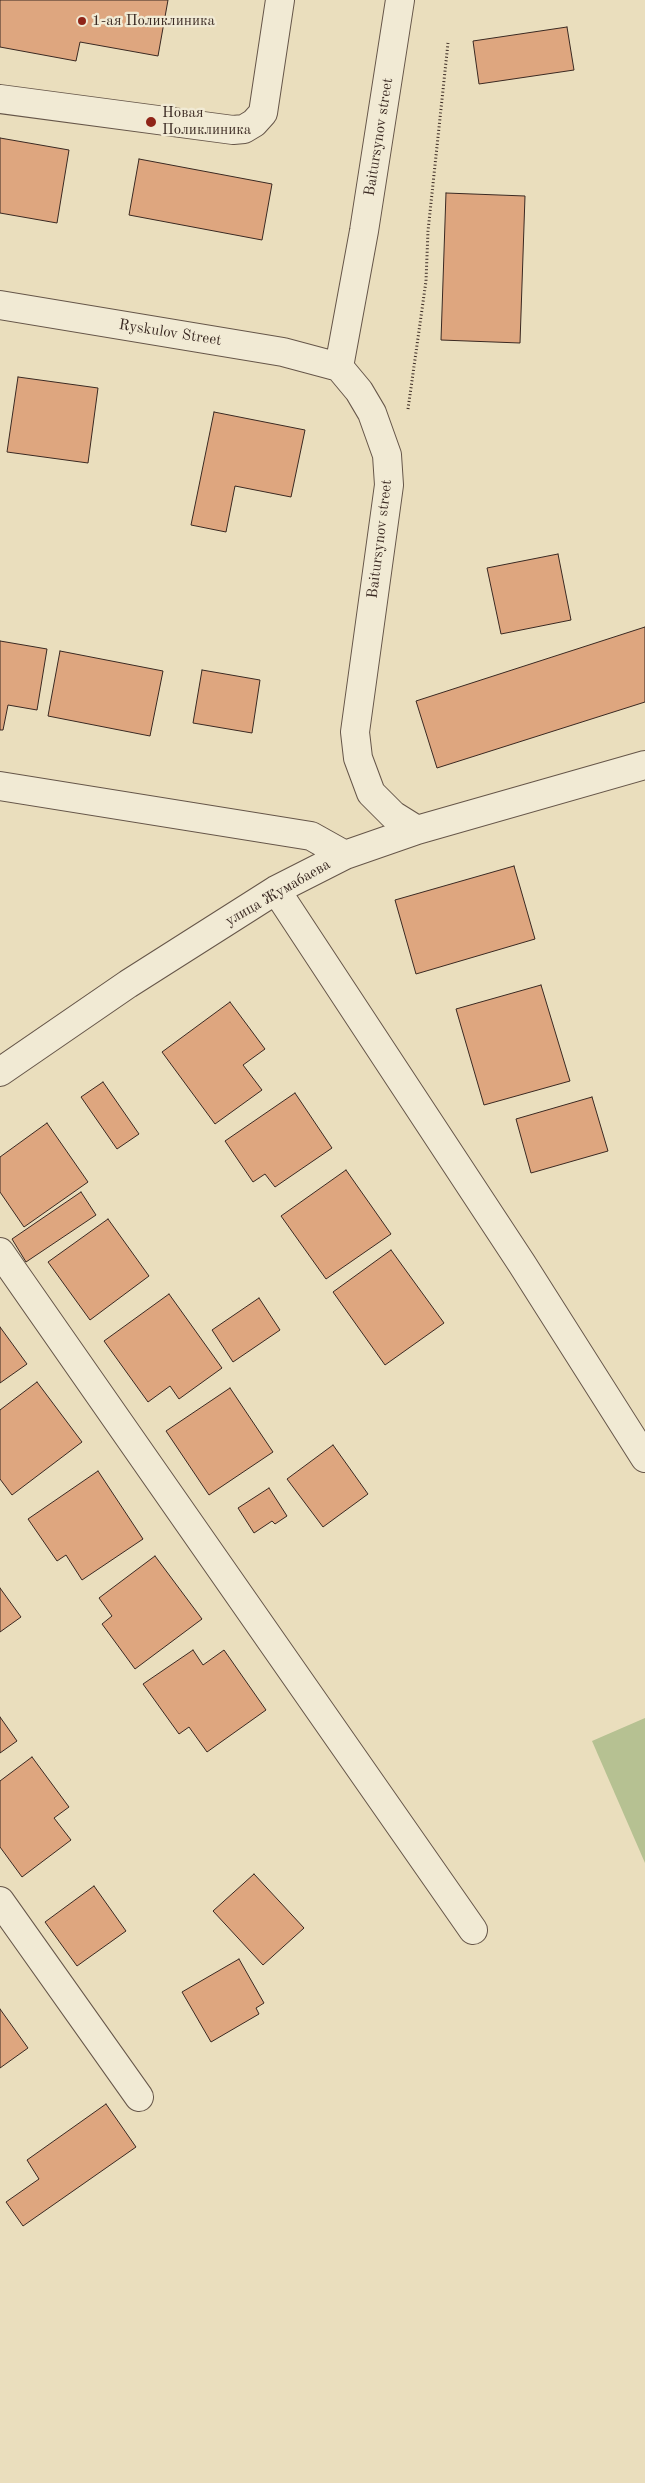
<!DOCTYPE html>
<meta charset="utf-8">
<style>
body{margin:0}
canvas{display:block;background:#eadebd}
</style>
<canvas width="645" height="2483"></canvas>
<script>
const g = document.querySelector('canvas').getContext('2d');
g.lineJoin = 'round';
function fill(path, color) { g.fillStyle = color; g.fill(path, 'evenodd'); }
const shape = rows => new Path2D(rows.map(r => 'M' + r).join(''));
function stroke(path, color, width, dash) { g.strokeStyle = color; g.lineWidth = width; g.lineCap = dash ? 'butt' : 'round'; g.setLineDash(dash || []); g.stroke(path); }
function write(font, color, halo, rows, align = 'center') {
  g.font = font + ' "Old Standard TT",serif'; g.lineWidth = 4.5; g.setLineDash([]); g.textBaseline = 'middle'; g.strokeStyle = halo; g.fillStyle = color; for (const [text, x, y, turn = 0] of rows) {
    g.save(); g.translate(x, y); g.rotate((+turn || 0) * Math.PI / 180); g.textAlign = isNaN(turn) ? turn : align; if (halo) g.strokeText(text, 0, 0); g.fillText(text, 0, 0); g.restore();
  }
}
const green = shape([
 [645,1718,645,1863,592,1741]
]);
const building = shape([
 [0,0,168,0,158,56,80,42,76,61,0,47,0,0],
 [567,27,574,70,479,84,473,41,567,27],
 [0,138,69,150,57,223,0,213,0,138],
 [139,159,272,184,262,240,129,215,139,159],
 [446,193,525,196,520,343,441,340,446,193],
 [18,377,98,388,88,463,7,452,18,377],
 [214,412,305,430,291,497,235,486,226,532,191,525,214,412],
 [558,554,571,620,501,634,487,568,558,554],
 [645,627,645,702,437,768,416,701,645,627],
 [0,641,47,649,37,710,8,705,3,730,0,730,0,641],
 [60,651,163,671,150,736,48,716,60,651],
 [202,670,260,680,252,733,193,723,202,670],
 [514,866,535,939,416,974,395,900,514,866],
 [541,985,570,1081,484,1105,456,1009,541,985],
 [230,1002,265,1049,243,1065,262,1090,215,1124,162,1052,230,1002],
 [103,1082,139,1134,117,1149,81,1097,103,1082],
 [295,1093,332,1148,275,1187,265,1174,253,1182,225,1141,295,1093],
 [592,1097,608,1151,531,1173,516,1119,592,1097],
 [47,1123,88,1182,24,1227,0,1192,0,1157,47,1123],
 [346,1170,391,1234,326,1279,281,1216,346,1170],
 [81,1192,96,1215,26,1262,12,1239,81,1192],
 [108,1219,149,1276,90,1320,48,1262,108,1219],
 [391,1250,444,1323,385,1365,333,1292,391,1250],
 [169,1294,222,1368,179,1399,170,1386,148,1402,104,1341,169,1294],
 [259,1298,280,1330,233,1362,212,1330,259,1298],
 [0,1327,27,1364,0,1383,0,1327],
 [37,1382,82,1442,12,1495,0,1479,0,1410,37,1382],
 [230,1388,273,1452,209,1495,166,1431,230,1388],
 [333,1445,368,1494,323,1527,287,1479,333,1445],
 [98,1471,143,1539,82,1580,66,1555,57,1561,28,1519,98,1471],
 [269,1488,287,1516,275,1524,272,1521,254,1533,238,1508,269,1488],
 [155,1556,202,1619,135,1669,102,1624,112,1616,99,1598,155,1556],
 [0,1588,21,1617,0,1632,0,1588],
 [193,1650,203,1665,224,1650,266,1710,207,1752,189,1727,179,1734,143,1684,193,1650],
 [0,1717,17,1741,0,1753,0,1717],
 [32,1757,69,1807,54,1818,71,1840,22,1877,0,1847,0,1781,32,1757],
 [254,1874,304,1928,263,1965,213,1911,254,1874],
 [94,1886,126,1931,77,1966,45,1922,94,1886],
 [239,1959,264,2003,256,2008,259,2014,211,2042,182,1992,239,1959],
 [0,2009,28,2048,0,2068,0,2009],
 [106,2104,136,2147,23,2226,6,2202,39,2179,27,2160,106,2104]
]);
const path = shape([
 [408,409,426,281,428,231,448,43]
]);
const minor = shape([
 [0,99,233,130,244,129,254,123,263,113,280,0],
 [0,305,283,352,339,367],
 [339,367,359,391,372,413,387,455,389,485,355,732,358,758,371,793,393,815,417,830],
 [339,367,364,231,400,0],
 [0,786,311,836,345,855],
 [276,890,522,1264,645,1458],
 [0,1072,128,984,276,890,345,855,417,830,645,765],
 [0,1252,473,1930],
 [0,1901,139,2097]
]);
const markers = [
 [82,21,5,"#8f2418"],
 [151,122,6,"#8f2418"]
];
const poiNames = [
 ["1-ая Поликлиника",92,21],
 ["Новая",162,113],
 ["Поликлиника",162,130]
];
const streetNames = [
 ["Baitursynov street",379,137,-81],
 ["Ryskulov Street",170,333,9],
 ["Baitursynov street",380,539,-83],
 ["улица Жумабаева",278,893,-30]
];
fill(green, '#b6c192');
fill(building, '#dea67f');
stroke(building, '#3a2922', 1);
stroke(minor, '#665649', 30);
stroke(path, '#3a2922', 3, [1, 2.5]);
stroke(minor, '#f1ead4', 28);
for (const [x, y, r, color] of markers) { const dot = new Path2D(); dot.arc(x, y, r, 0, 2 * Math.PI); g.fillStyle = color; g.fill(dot); stroke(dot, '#f1ead4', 2); }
write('15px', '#3a2922', '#f1ead4', poiNames, 'left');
write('15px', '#3a2922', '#f1ead4', streetNames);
</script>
